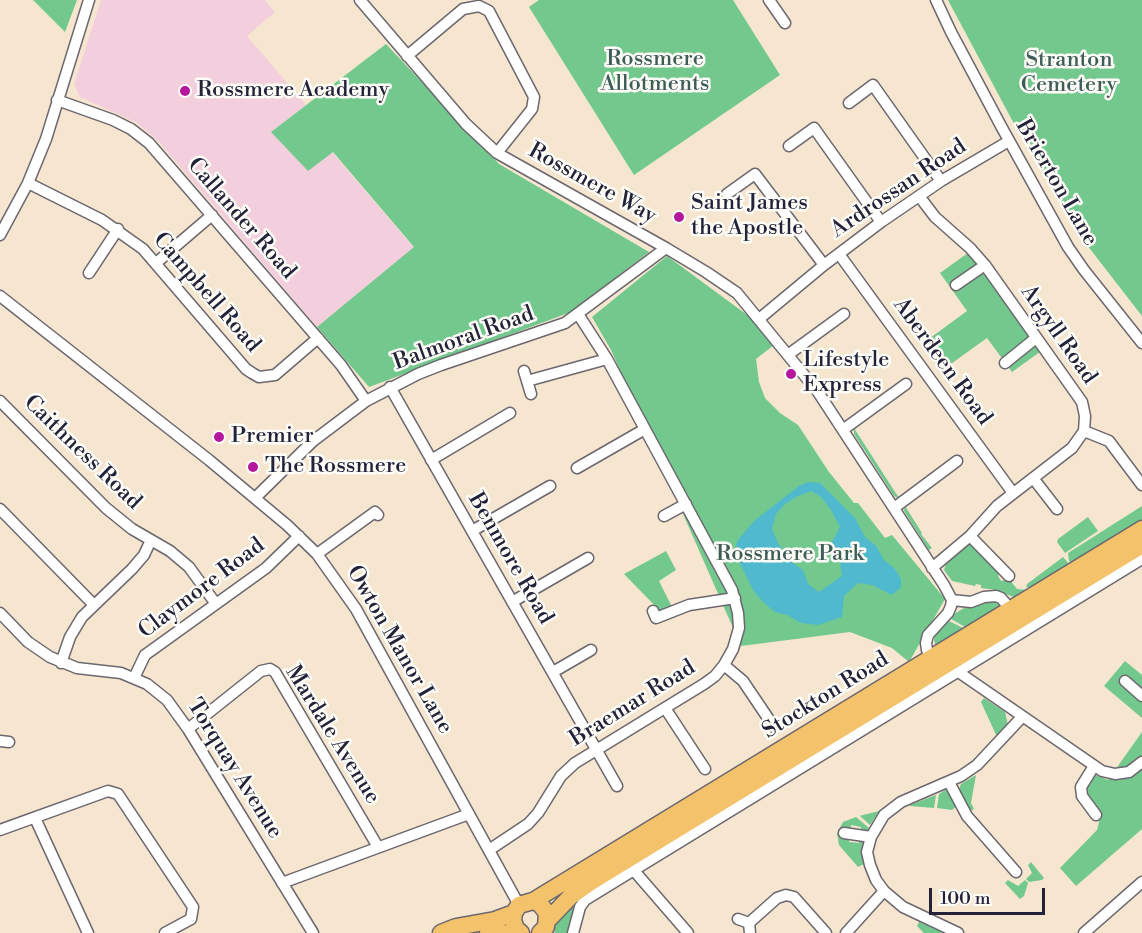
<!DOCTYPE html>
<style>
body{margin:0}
#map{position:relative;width:1142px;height:933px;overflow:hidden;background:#f6e6d0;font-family:"Libre Bodoni",serif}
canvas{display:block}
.scale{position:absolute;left:929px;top:888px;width:116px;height:27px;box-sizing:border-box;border:3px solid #22223b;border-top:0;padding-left:8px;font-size:18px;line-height:21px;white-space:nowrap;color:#22223b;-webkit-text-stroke:4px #fdfcf7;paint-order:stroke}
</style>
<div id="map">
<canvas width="1142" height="933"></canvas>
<div class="scale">100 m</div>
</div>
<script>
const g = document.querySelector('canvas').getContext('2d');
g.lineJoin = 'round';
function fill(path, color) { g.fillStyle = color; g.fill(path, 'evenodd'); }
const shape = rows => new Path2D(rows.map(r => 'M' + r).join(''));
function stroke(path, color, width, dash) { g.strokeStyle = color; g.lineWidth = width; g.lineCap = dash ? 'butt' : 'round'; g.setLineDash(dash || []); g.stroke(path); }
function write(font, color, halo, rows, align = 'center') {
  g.font = font + ' "Libre Bodoni",serif'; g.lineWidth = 5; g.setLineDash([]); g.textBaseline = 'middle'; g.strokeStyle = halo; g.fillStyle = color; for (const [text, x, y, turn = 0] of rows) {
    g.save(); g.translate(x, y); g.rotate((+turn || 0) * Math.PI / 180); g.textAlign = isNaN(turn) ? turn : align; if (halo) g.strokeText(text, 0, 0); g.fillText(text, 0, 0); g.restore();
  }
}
const built = shape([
 [101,0,265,0,275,12,247,36,306,105,271,132,332,152,414,248,317,327,158,141,137,123,80,97,74,84]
]);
const green = shape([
 [33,0,77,0,65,32],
 [539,0,733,0,780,75,634,175,529,7],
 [948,0,1142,0,1142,316,1087,245,1012,120],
 [386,44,499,164,649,252,571,312,369,387,317,327,414,247,333,152,308,171,271,132],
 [972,250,1044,349,1012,372,987,338,941,371,922,344,967,311,940,273],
 [667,256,754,320,774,345,756,359,759,382,765,398,780,413,798,425,829,472,854,503,858,503,885,538,892,535,945,599,909,662,892,648,850,632,741,646,611,350,592,317],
 [854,428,895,492,900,499,894,496,854,434],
 [905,506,922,533,921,534,932,548,929,550,904,511],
 [1142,506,1142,521,1073,564,1069,561,1068,553],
 [1088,517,1098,531,1065,553,1057,542,1058,539],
 [974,543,999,572,998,576,1001,581,1009,579,1017,589,1028,590,1016,598,996,590,981,588,981,585,976,584,975,586,952,581,944,570,946,564,968,545],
 [666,551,676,570,659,581,672,607,661,612,624,574],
 [1063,557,1069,564,1031,588,1026,587,1027,584],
 [987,601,995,602,1001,607,967,628,951,619,954,614,964,608],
 [949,621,965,629,936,647,934,640,935,634],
 [1125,661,1142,675,1142,718,1104,686],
 [984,698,1005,712,1008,725,997,737,981,702],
 [1142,732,1142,829,1076,886,1060,868,1097,830,1100,818,1086,794,1087,782,1093,774,1108,780],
 [976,775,971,803,974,809,970,811,959,789,961,784],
 [945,790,950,792,957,806,952,810,937,808,939,794],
 [936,795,934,808,910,806,910,805],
 [879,811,870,825,860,816,859,816],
 [856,817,869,828,867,832,861,832,861,827,851,825,850,830,838,831,843,822],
 [837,833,849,836,849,842,859,843,860,838,864,841,864,864,858,867,839,845],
 [1031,862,1044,878,1042,880,1029,882,1026,879,1032,873,1028,865],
 [1008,880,1018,886,1025,880,1028,883,1024,896,1020,899,1005,883],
 [574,900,577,903,568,933,555,933,554,923],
 [919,922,924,924,944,933,924,933,917,926]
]);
const water = shape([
 [808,482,820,483,855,518,865,537,876,546,884,560,895,569,901,579,901,587,892,595,872,585,858,583,844,596,842,617,818,625,801,623,787,615,775,612,763,602,753,590,740,563,736,544,739,539,754,521,799,486],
 [811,491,821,497,831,510,840,527,831,544,840,562,842,576,819,592,808,584,803,570,790,561,778,543,772,529,776,514,785,504,796,497]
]);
const minor = shape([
 [360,0,466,124,497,153,666,248,706,272,737,293,818,392,944,585,952,600,951,606,948,613,928,635,926,643,927,650,937,660],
 [769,0,785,23],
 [936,0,951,32,1001,126,1068,247,1084,270,1142,343],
 [407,56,463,9,479,6,489,11,534,97,532,109,497,153],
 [57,100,113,120,131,129,149,143,341,365,366,401],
 [849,103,873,85,941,181],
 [789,146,814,128,881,222],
 [28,183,102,220,143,249,246,369,252,373,259,377,275,375,318,338],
 [727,194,755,174,824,265],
 [919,196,935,217,970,248,985,265,1082,402,1085,416,1084,431,1072,448,997,506,970,536,932,568],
 [0,235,28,183,46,139,89,0],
 [839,254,1013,493],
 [156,263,212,215],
 [89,273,118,229],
 [956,285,985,265],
 [0,296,209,460,287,525,317,554,356,609,519,905],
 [759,319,824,265,881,222,941,181,1009,141],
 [789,354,844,314],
 [1005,363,1036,338],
 [524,371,531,394],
 [527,381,607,359],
 [390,387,617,786],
 [0,401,106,508,132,529,170,551,189,567,216,604],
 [844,429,906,384],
 [1084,431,1109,441,1142,485],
 [431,460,510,413],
 [577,468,645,429],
 [1033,478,1057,509],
 [255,498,313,441,366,401,418,374,441,365,565,323,666,248],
 [894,508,957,461],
 [0,509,94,605],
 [664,516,686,504],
 [472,531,550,486],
 [970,536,1009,576],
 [317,554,375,512,378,515],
 [952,600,971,602,984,597,996,596,1001,598,1007,605,1010,616],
 [512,602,588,558],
 [653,611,656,618,689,605,735,598],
 [0,613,28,642,50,657,77,668,121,673,147,684,167,700,188,729,313,933],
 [61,663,70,637,82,617,132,569,144,555,151,540],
 [724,665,743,681,774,727],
 [957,671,1102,771,1115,774,1129,772,1142,762],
 [553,672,591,650],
 [134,678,145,655,266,568,299,536],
 [1125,681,1142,696],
 [665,708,705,769],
 [188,729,261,671,270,669,275,672,378,847],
 [0,741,9,742],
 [1094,766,1081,787,1082,796,1096,815],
 [949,782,967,816,1016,872],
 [35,818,88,933],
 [0,830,108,791,118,794,193,907,191,919,165,933],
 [844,833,871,837],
 [489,850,528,824,538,813,561,776,575,763,704,684,715,676,724,665,733,649,739,628,738,613,732,590,607,359,578,314],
 [630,866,688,933],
 [282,883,469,814],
 [738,919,749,923,750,933],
 [749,923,777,898,786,895,794,897,826,933],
 [573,933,580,907,585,900,1142,559],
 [846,933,884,891],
 [958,933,903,907,884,891,876,880,870,865,867,852,871,837,884,815,901,802,961,776,977,765,1022,717],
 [1084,933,1142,882]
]);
const highway = shape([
 [533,901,1142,529],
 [548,920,571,896,591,882,1142,545],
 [441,933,456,927,495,920,514,913],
 [488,933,503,933],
 [521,933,516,929,513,920,514,913,519,905,533,901,540,904,547,913,546,927,540,933]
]);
const markers = [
 [185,91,6,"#b5179e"],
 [679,217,6,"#b5179e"],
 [791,374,6,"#b5179e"],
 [219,437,6,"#b5179e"],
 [253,467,6,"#b5179e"]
];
const parkNames = [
 ["Rossmere",655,60],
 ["Allotments",655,85],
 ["Stranton",1069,61],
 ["Cemetery",1069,86],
 ["Rossmere Park",790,555]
];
const poiNames = [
 ["Rossmere Academy",197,91],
 ["Saint James",691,204],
 ["the Apostle",691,229],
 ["Lifestyle",803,361],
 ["Express",803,386],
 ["Premier",231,437],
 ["The Rossmere",265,467]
];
const streetNames = [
 ["Brierton Lane",1056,183,60],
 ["Rossmere Way",592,184,29],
 ["Ardrossan Road",899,189,-34],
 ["Callander Road",241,219,49],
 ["Campbell Road",206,293,49],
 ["Argyll Road",1058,335,55],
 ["Balmoral Road",464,339,-20],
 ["Aberdeen Road",942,362,54],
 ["Caithness Road",82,453,44],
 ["Benmore Road",510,559,60],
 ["Claymore Road",202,589,-37],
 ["Owton Manor Lane",399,650,60],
 ["Stockton Road",826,696,-32],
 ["Braemar Road",633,704,-32],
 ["Mardale Avenue",332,735,58],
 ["Torquay Avenue",234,769,58]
];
fill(built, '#f3cfde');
fill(green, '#72c88d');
fill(water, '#50b9ce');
stroke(minor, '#6c676f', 13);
stroke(highway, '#6c676f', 19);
stroke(minor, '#fff', 10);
stroke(highway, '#f3c26a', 16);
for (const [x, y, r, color] of markers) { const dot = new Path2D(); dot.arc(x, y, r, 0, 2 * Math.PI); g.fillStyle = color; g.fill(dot); stroke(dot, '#fdfcf7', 2); }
write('22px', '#3e5c58', '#fdfcf7', parkNames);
write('22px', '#22223b', '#fdfcf7', poiNames, 'left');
write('22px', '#22223b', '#fdfcf7', streetNames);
</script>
